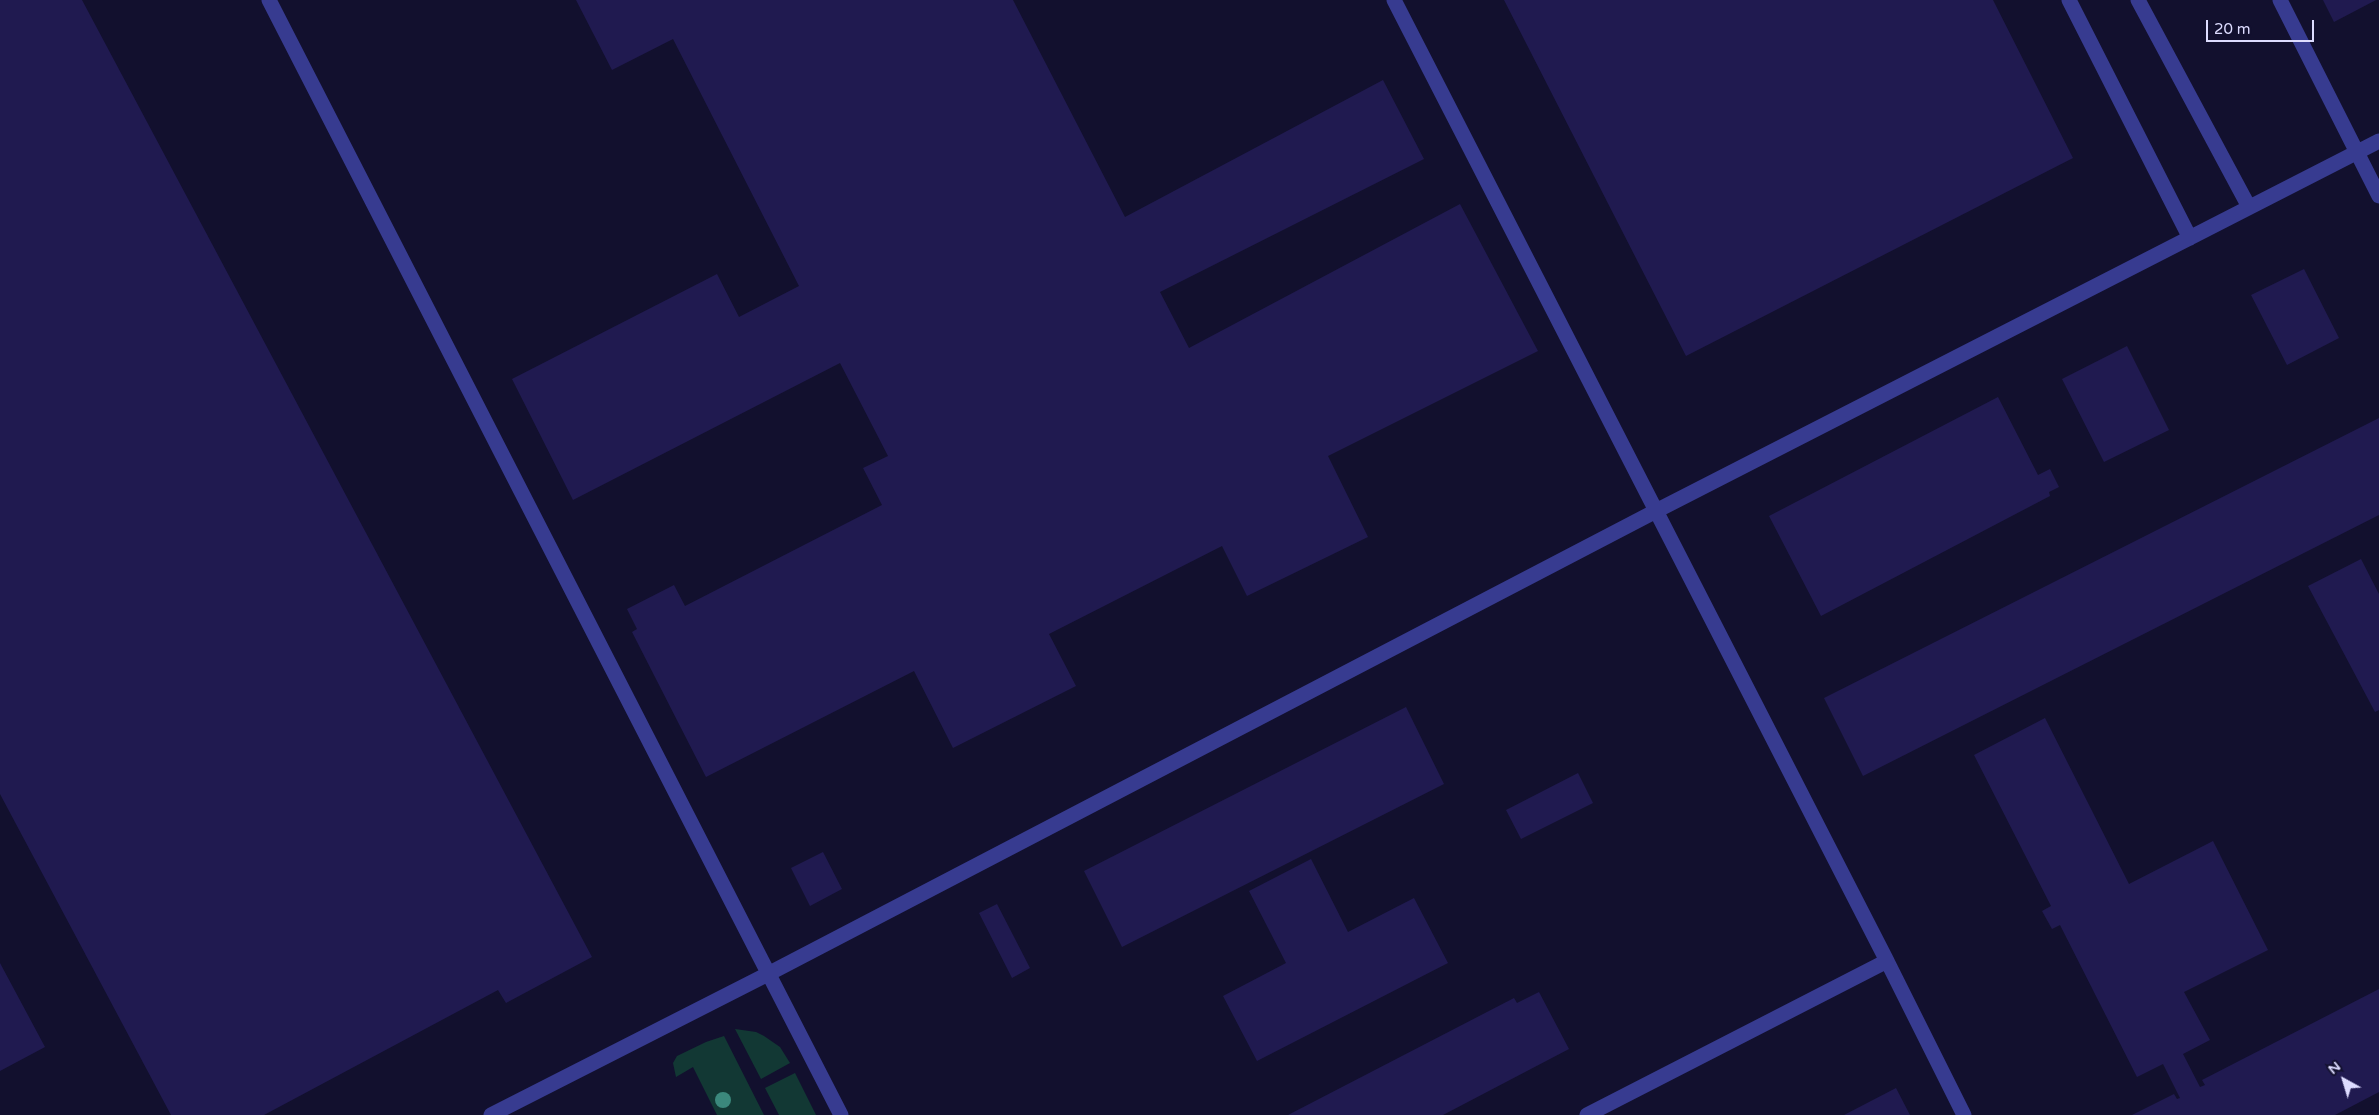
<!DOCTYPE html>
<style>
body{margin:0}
#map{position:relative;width:2379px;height:1115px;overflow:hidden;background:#12102e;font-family:"Varela Round",sans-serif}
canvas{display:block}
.north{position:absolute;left:2319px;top:1055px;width:50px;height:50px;-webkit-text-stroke:4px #12102e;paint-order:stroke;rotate:321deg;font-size:14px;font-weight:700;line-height:20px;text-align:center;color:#dddcff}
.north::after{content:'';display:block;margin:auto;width:18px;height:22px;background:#dddcff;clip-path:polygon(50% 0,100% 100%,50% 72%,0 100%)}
.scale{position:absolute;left:2206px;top:20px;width:108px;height:22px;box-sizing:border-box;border:2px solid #dddcff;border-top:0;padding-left:6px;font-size:15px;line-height:18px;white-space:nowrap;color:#dddcff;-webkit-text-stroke:4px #12102e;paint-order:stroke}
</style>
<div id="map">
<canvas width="2379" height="1115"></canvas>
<div class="north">N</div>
<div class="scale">20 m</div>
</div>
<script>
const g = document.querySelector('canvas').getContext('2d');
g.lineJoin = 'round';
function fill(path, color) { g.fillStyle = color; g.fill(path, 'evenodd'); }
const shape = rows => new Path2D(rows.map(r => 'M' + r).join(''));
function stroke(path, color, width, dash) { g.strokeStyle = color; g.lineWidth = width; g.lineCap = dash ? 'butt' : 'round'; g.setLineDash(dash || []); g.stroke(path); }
const green = shape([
 [735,1029,756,1032,764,1036,780,1047,790,1063,761,1079],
 [724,1036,764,1115,717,1115,693,1067,676,1077,673,1063,677,1056,706,1042],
 [795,1073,816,1115,779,1115,765,1088]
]);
const building = shape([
 [0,0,82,0,592,957,506,1003,498,990,264,1115,171,1115,0,794],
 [576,0,1013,0,1125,217,1383,80,1424,159,1160,292,1189,348,1460,204,1538,351,1328,456,1368,537,1247,596,1222,546,1049,634,1076,686,953,748,914,671,706,777,632,632,637,629,627,609,674,585,685,606,882,505,863,468,888,456,840,363,573,500,512,379,717,274,739,317,799,286,673,39,612,70],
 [1504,0,1993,0,2073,158,1686,356],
 [2323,0,2376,0,2334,22],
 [2304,269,2339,338,2287,365,2251,295],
 [2127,346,2169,430,2104,462,2062,379],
 [1998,397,2038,475,2050,469,2059,487,2049,492,2050,496,1821,616,1769,516],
 [2379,418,2379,515,1863,776,1824,698],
 [2361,559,2379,594,2379,710,2375,712,2308,586],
 [1406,707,1444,784,1122,947,1084,871],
 [2045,718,2129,884,2213,841,2268,950,2184,992,2210,1040,2183,1054,2200,1087,2205,1085,2202,1080,2379,989,2379,1092,2335,1115,2132,1115,2174,1094,2177,1099,2180,1098,2163,1064,2137,1077,2060,925,2052,929,2042,911,2051,906,1974,755],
 [1578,773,1593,803,1521,839,1506,810],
 [823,852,842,889,810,906,791,868],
 [1311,859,1348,932,1414,898,1448,963,1257,1061,1223,996,1286,963,1249,891],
 [997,904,1030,968,1012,978,979,913],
 [0,963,45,1047,0,1071],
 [1539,992,1569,1049,1443,1115,1288,1115,1514,998,1517,1003],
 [1896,1088,1910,1115,1844,1115]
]);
const lane = shape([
 [269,0,841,1115],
 [1394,0,1887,961,1587,1115],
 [2069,0,2190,238],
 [2138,0,2249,207],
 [2280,0,2379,196],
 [1887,961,1964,1115],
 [491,1115,768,974,1656,511,2379,141]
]);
const trees = [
 [723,1100]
];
fill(green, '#123834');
fill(building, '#201a50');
stroke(lane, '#373b90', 15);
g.fillStyle = '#3b887c';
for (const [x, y] of trees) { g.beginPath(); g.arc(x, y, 8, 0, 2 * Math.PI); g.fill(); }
</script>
